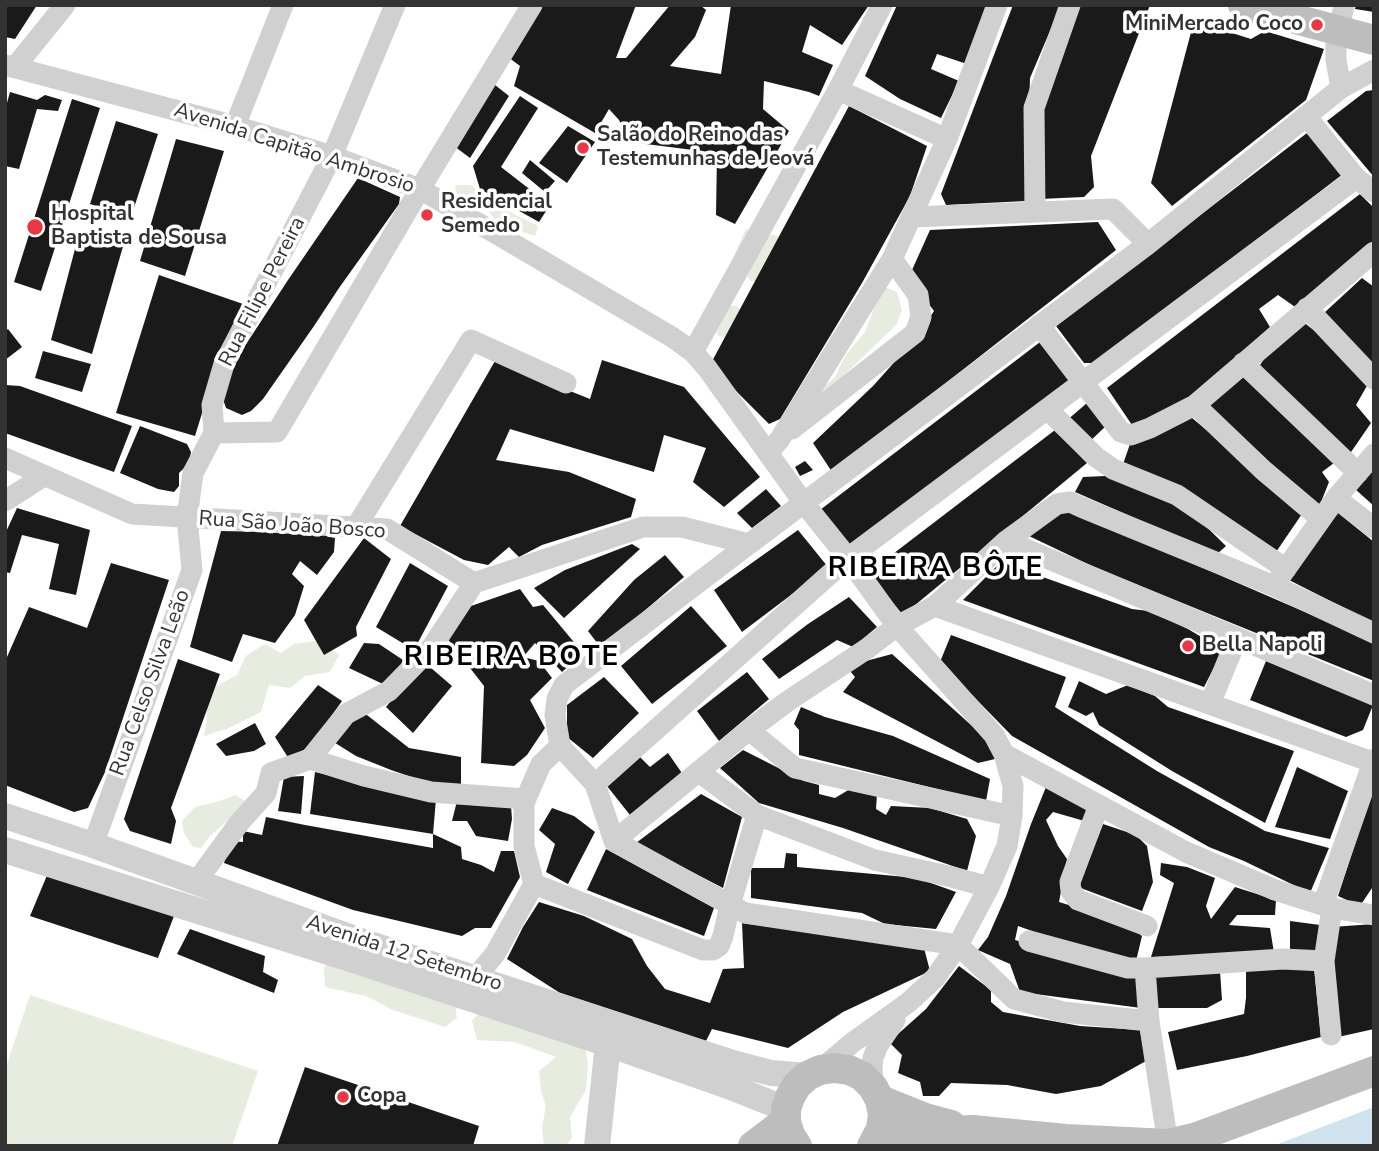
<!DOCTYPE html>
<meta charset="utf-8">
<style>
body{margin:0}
#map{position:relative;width:1379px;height:1151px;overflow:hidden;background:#fff;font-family:"Nunito Sans",sans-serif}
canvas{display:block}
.frame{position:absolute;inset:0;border:7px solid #333;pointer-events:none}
</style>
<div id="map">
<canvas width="1379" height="1151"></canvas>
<div class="frame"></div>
</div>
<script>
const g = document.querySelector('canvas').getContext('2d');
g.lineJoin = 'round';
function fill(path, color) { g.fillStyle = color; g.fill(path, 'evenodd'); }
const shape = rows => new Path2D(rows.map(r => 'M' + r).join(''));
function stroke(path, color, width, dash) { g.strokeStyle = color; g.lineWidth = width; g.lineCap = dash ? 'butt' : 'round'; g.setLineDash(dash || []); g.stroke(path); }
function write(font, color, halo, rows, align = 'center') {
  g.font = font + ' "Nunito Sans",sans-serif'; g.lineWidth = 7; g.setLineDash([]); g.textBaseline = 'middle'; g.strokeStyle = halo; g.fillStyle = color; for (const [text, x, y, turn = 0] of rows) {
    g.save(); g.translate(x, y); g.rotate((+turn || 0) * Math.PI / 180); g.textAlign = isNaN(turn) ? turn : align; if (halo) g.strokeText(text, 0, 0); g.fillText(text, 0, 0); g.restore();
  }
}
const green = shape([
 [455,185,470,185,508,211,538,226,535,236,499,224,483,205,457,200],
 [746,229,778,236,783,268,768,282,751,281,733,258],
 [885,287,897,292,902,310,896,325,841,378,838,395,814,395,835,377,845,356,865,332,878,298],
 [709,304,737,306,747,317,736,340,719,336,704,315],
 [322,640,339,655,330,672,305,676,290,688,269,685,261,712,229,728,204,736,207,717,205,692,237,675,246,656,265,644,281,653,294,644],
 [235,795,245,801,245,812,227,821,210,836,201,848,193,847,184,833,182,821,195,807,220,801],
 [326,963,455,1005,457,1018,445,1027,393,1010,366,996,325,987,324,969],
 [30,995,258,1071,232,1146,5,1146,5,1070],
 [482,1009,585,1046,588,1065,586,1090,570,1117,572,1138,566,1146,544,1146,542,1127,546,1106,541,1091,539,1071,556,1057,515,1042,477,1040,472,1021]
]);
const water = shape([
 [1374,1107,1374,1146,1273,1146]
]);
const building = shape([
 [5,5,37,5,15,39,5,37],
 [541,5,636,5,616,58,626,58,670,5,700,5,706,10,695,37,670,66,721,74,731,5,869,5,842,45,810,25,802,52,833,65,819,96,809,92,764,81,763,109,789,131,735,224,716,215,717,153,630,142,619,120,609,109,595,133,514,86,520,66,508,57],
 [897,5,986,5,970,65,937,54,931,69,959,81,941,118,900,99,865,76],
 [1013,5,1061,5,1030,78,1026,201,946,205,941,194],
 [1080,5,1150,5,1091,156,1094,187,1084,197,1040,199,1043,110],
 [1356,5,1374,5,1374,12,1355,9],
 [1194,21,1251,39,1265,31,1324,49,1306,100,1172,206,1151,183],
 [490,81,509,96,470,158,454,146],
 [1374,90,1374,177,1327,121,1366,91],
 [10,92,37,100,45,95,62,100,58,111,37,109,19,169,5,166,5,110],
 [520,96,538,108,501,167,550,205,539,222,480,189,473,166],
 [72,99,100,108,41,291,14,282],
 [849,106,927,146,910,196,862,283,780,419,769,424,710,365],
 [116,121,158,134,131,217,90,204],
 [568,126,595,142,567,183,539,163],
 [1307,133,1343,174,1097,363,1084,363,1056,326],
 [176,139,224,151,185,276,140,261],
 [530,160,555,181,545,192,522,173],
 [358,178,400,197,399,204,339,288,314,326,263,399,251,411,242,415,226,408,223,399,235,361,288,280],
 [1360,194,1374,208,1374,243,1301,311,1278,295,1259,309,1270,327,1173,414,1132,425,1107,388],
 [1098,222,1116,250,832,472,813,443,873,386,916,338,934,311,919,291,912,270,930,230],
 [80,230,124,243,92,354,51,340],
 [159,275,246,305,219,358,195,436,116,413],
 [1362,278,1374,287,1374,367,1324,313],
 [1302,321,1356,363,1368,384,1356,405,1371,423,1349,455,1258,368,1278,338],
 [8,329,22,347,5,360,5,331],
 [1044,339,1071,375,1069,384,849,551,820,510],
 [43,351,91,364,82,392,35,378],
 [602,360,684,387,760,477,724,507,693,482,706,448,664,435,654,472,510,429,496,460,569,472,636,499,631,517,542,545,519,557,509,547,488,565,464,560,400,526,495,361,590,399],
 [1233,373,1255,381,1338,460,1322,472,1329,482,1319,507,1204,403],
 [5,385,20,386,132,426,114,472,5,433],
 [1087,403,1106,426,1087,444,1066,421],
 [1186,413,1304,511,1274,555,1122,467,1130,444],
 [140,426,187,444,191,452,189,463,179,473,179,486,174,492,158,489,120,473],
 [1055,430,1087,463,903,615,868,573],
 [805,461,813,470,800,476,795,467],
 [1374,465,1374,506,1355,489],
 [1105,476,1175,496,1226,546,1217,554,1075,492,1083,477],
 [766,489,781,506,752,528,737,513],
 [17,508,90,530,76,595,49,589,59,544,22,535,10,573,5,572,5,534],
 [1067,509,1365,638,1374,645,1374,681,1094,567,1029,536],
 [1337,512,1374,542,1374,623,1285,578],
 [798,530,828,567,742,632,714,590],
 [221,531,316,533,335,538,334,552,317,575,300,561,292,574,304,586,295,615,275,643,243,634,232,662,190,647],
 [364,538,391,559,356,627,357,636,324,655,304,620],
 [632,544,640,549,564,618,534,588,565,570],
 [665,555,684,577,601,648,588,631,634,580],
 [1001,562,1132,609,1149,611,1188,629,1223,650,1204,687,963,600],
 [111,563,169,580,105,772,88,808,74,812,5,785,5,657,7,657,29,607,87,628],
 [410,563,448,586,414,650,376,627],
 [520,589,533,607,543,605,583,653,562,672,535,643,523,657,539,661,552,678,530,700,545,728,527,755,514,766,481,763,484,686,443,633,471,606],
 [849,597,877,627,853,647,837,640,779,679,762,659,808,624],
 [691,606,727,646,652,704,621,666],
 [951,635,1066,677,1055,707,1077,721,1157,771,1265,831,1329,848,1310,893,1244,861,1209,847,1012,736,940,662],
 [364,643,379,644,403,660,393,684,385,685,349,668],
 [892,654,990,742,995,759,978,763,843,692,855,677,850,671,866,661],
 [178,659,220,674,171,808,176,821,171,844,130,831,124,819],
 [423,661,452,686,413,733,386,707],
 [1266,661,1373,705,1363,730,1346,737,1250,700],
 [747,672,769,699,719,741,697,711],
 [604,677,639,713,593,758,567,737,567,705],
 [1079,681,1106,694,1128,685,1155,696,1168,707,1294,751,1265,823,1172,771,1099,725,1093,712,1086,716,1068,707],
 [318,685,342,701,310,746,289,759,275,737],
 [801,707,825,717,893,736,990,779,986,801,799,755,799,730,794,724],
 [358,708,409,748,461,757,461,785,429,783,391,770,356,756,332,741],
 [255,723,266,744,254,751,226,756,216,744],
 [743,750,804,781,819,785,819,794,835,798,850,789,877,794,876,809,886,815,891,806,930,808,967,819,976,836,967,871,843,828,759,803,720,768],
 [668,753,684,776,630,815,607,786,640,757,650,767],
 [1297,767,1348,791,1330,839,1275,827],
 [315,772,436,799,433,834,461,847,462,859,481,865,494,872,501,851,514,851,520,877,491,928,475,928,462,936,353,910,224,863,231,841,243,842,243,831,262,835,266,817,305,825,433,848,433,834,310,814],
 [304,776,301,814,278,811,284,777],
 [1374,786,1374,885,1360,906,1338,896],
 [1046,787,1091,808,1088,822,1053,812,1046,820,1058,846,1067,859,1059,902,1124,922,1142,936,1136,961,1077,947,1018,926,1015,940,1139,975,1141,1008,1020,992,1010,964,978,950,988,937,1006,896,1031,824],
 [701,794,742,817,723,888,636,843],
 [457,801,511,806,512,819,508,841,476,836,467,821,452,821],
 [552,808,574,816,595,832,568,884,546,872,555,844,539,830],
 [1103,824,1136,835,1147,846,1153,882,1142,911,1078,887],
 [606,849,714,908,704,936,587,890],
 [786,853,797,854,797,867,917,878,956,892,936,929,885,924,862,913,751,898,751,868,784,868],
 [1161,863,1187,867,1215,878,1206,906,1211,919,1235,887,1276,900,1275,915,1237,915,1229,925,1270,928,1274,953,1151,957,1174,883,1160,875],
 [48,873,174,916,158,958,30,916],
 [539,902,584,916,632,939,647,966,665,989,710,1003,723,969,744,968,742,923,924,948,930,971,843,1012,788,1048,712,1029,706,1041,560,993,507,959,523,927],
 [1290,921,1320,925,1316,954,1290,950],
 [1374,924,1374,1029,1338,1037,1332,927],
 [190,929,265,956,263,972,278,980,274,993,177,954],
 [1246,965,1314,968,1321,1037,1247,1056,1177,1070,1168,1032,1244,1014,1246,998],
 [959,966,991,990,991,1002,1003,1012,1080,1026,1140,1030,1146,1061,1101,1086,1056,1094,1007,1085,951,1083,939,1096,923,1096,920,1082,898,1073,902,1055,889,1042,926,1009],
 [1150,971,1220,971,1222,1000,1207,1008,1153,1008],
 [305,1067,479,1126,473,1146,277,1146]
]);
const minor = shape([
 [5,65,235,126,332,156,420,189,672,337,693,352,707,368,803,502,848,558,897,626,994,735,1004,754,1013,786,1012,816,1007,846,989,887,958,945,935,978,909,1002,852,1043,820,1070],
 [15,67,65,5],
 [1341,88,1336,60,1336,45,1344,5],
 [838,90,947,139],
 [235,126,283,5],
 [1356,178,1374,192],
 [1035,212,1034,108,1070,5],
 [911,217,1113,209,1148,244],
 [1307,308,1374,379],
 [1039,325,1121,432,1131,435,1150,428,1195,405,1374,252],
 [693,352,838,90,882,5],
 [1243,363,1358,473],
 [1195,405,1263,470,1321,519],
 [1047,409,1096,457,1113,469,1177,495,1286,569],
 [792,429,915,333,921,317,918,295,892,259],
 [214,433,277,432,420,189,532,5],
 [214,433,212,405,224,364,332,156,395,5],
 [768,453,780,439,892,259,947,139,997,5],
 [5,458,132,514,387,529,474,583,643,527,682,527,749,544,1148,244,1341,88,1374,70],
 [1336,498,1374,528],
 [5,501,44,476],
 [356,527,471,340,566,383],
 [1006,541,1374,695],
 [1278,580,1336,498,1374,454],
 [935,606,1372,762],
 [1210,704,1237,638],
 [749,730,795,768,1012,816],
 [560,746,555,715,557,699,564,685,749,544],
 [1004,754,1186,852,1275,890,1332,908,1374,915],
 [310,759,364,776,431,792,526,799],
 [699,772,757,815,875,860,952,877,989,887],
 [595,784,848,558,1356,178,1306,116],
 [1099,805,1070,882,1071,891,1078,900,1147,926],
 [614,841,749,730,788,701,868,648,897,626,935,606,1006,541,1057,504,1070,502,1081,507,1274,586,1374,633],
 [93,845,192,570,187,518,193,473,214,433],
 [196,882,240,822,266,793,271,773,310,759,346,714,389,691,432,647,474,583],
 [534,884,703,950,713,950,719,946,723,936,730,905,757,815],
 [1323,905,1374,759],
 [1029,941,1128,968,1145,968,1283,959,1324,961],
 [1145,968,1149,1021],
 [471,990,475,978,495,954,534,884,524,846,524,803,541,764,560,746,595,784,614,841,745,913,958,945,1014,999,1063,1012,1149,1021,1168,1144],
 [1331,1035,1324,961,1332,908],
 [873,1087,872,1067,873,1058,878,1045,895,1020]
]);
const tertiary = shape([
 [5,816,93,845,358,940,733,1063,771,1073,807,1076],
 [5,850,354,960,608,1044,728,1086,786,1109],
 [597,1146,608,1044]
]);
const secondary = shape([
 [1243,5,1374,40],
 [880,1100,925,1118,951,1125],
 [876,1142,923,1133,972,1130,1066,1139,1168,1144,1197,1137,1374,1071],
 [753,1146,786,1121],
 [797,1146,790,1135,786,1121,786,1109,790,1097,797,1085,807,1076,820,1070,834,1068,849,1070,862,1076,873,1087,880,1100,883,1114,881,1129,872,1146]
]);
const markers = [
 [1317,25,7,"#e63946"],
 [583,148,7,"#e63946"],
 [427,215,7,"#e63946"],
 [35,227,9,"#e63946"],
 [1188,646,7,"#e63946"],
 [343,1097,7,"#e63946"]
];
const poiNames = [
 ["MiniMercado Coco",1303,25,"right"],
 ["Salão do Reino das",597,136],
 ["Testemunhas de Jeová",597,160],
 ["Residencial",441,203],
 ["Semedo",441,227],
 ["Hospital",51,215],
 ["Baptista de Sousa",51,239],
 ["Bella Napoli",1202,646],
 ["Copa",357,1097]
];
const streetNames = [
 ["Avenida Capitão Ambrosio",294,149,18],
 ["Rua Filipe Pereira",263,292,-63],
 ["Rua São João Bosco",292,526,4],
 ["Rua Celso Silva Leão",151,683,-70],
 ["Avenida 12 Setembro",404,954,18]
];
const districtNames = [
 ["RIBEIRA BÔTE",936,569],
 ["RIBEIRA BOTE",512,658]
];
fill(green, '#e6ecdf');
fill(water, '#cfe2ee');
fill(building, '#1a1a1a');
stroke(minor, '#d0d0d0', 21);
stroke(tertiary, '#d0d0d0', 26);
stroke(secondary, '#bdbdbd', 30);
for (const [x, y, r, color] of markers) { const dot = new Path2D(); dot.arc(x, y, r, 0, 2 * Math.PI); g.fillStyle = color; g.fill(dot); stroke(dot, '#fff', 2.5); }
write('bold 21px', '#333', '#fff', poiNames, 'left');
write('21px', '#333', '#fff', streetNames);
g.letterSpacing = '2px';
write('bold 28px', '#000', '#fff', districtNames);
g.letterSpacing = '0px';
</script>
